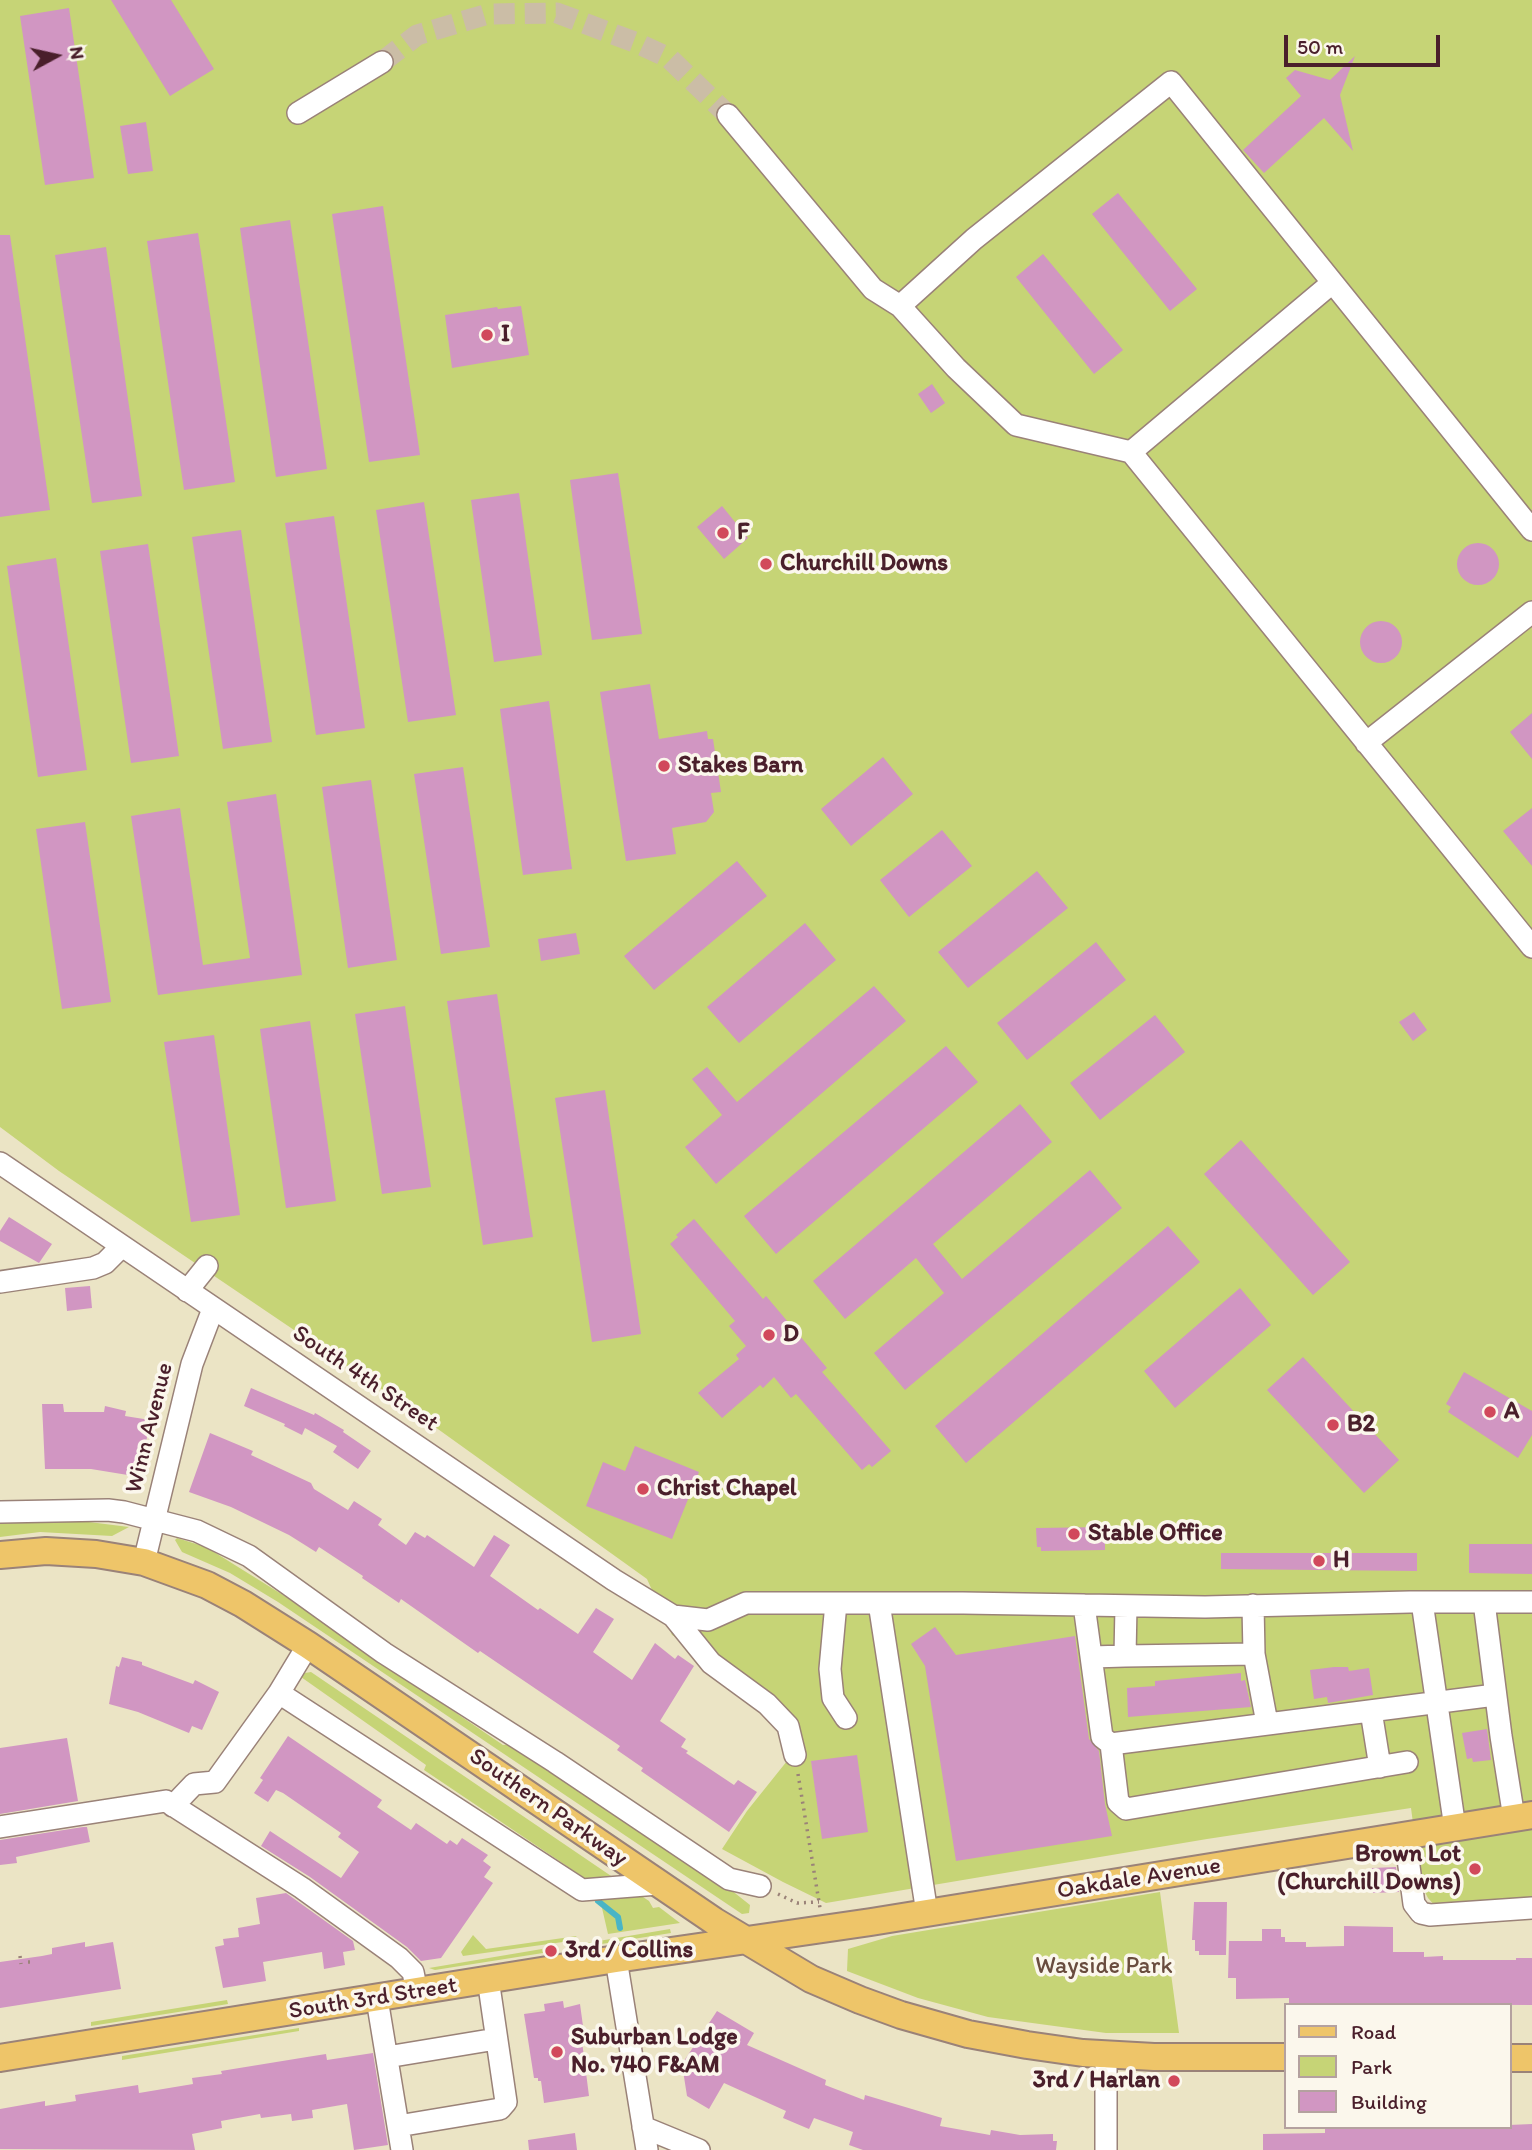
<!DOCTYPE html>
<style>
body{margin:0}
#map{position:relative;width:1532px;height:2150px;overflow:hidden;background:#ebe4c5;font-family:Itim,sans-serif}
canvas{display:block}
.legend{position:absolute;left:1284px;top:2003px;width:228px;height:126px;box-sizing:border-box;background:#fbf7ec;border:2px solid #b4a19f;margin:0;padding:9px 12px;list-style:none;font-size:21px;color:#4a1f2b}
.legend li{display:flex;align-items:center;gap:14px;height:35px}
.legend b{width:35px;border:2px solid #b4a19f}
.north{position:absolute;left:21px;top:21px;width:70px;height:70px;-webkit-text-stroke:5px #fbf7ec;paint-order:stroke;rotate:82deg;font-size:19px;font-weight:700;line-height:28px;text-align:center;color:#4a1f2b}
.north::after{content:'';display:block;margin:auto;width:24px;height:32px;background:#4a1f2b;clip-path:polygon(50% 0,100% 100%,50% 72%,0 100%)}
.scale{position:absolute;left:1284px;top:35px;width:156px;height:32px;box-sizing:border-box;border:4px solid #4a1f2b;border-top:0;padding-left:9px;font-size:21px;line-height:24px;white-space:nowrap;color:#4a1f2b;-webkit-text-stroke:5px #fbf7ec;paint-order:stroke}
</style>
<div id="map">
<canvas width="1532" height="2150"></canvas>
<ul class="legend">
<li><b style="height:9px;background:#eec569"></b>Road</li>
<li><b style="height:19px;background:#c6d476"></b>Park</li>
<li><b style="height:19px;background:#d196c2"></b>Building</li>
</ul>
<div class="north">N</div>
<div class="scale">50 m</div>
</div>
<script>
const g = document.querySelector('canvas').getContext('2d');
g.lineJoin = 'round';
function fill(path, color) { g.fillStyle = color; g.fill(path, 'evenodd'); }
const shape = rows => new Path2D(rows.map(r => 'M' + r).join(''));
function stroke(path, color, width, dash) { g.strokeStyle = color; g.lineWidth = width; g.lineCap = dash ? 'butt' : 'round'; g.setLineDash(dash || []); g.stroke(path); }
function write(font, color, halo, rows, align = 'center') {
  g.font = font + ' Itim,sans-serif'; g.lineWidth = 7; g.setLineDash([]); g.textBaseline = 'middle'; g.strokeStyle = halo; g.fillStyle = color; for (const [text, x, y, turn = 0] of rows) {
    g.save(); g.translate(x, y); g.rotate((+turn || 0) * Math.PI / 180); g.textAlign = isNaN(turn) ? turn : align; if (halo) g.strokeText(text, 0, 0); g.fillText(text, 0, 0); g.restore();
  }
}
const green = shape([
 [0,0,1532,0,1532,1902,1435,1906,1428,1898,1421,1884,1411,1808,1207,1839,826,1903,783,1882,722,1849,747,1811,799,1746,794,1716,757,1688,672,1635,647,1579,396,1399,59,1171,0,1127],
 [65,1519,129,1527,112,1536,40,1532,0,1537,0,1522],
 [177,1538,206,1547,283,1595,503,1745,514,1744,721,1882,750,1905,749,1913,742,1914,278,1602,230,1573,182,1552,175,1540],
 [311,1672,617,1880,589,1881,424,1770,426,1765,301,1677,305,1673],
 [1160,1892,1179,2033,1106,2033,988,2017,918,1998,847,1971,848,1949,892,1936],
 [637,1893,649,1901,653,1908,659,1907,680,1923,608,1934,599,1895],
 [670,1929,671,1933,570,1949,569,1946],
 [473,1935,486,1949,577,1936,570,1941,463,1956,461,1952],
 [542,1949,543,1953,435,1970,429,1968],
 [227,2000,228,2004,91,2026,91,2022],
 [299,2028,299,2031,122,2060,122,2056]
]);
const stream = shape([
 [598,1901,618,1917,620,1928]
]);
const building = shape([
 [111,0,171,0,214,69,170,96],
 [69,8,94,178,45,185,20,16],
 [1355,56,1340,95,1353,151,1324,118,1264,173,1243,150,1301,96,1286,78,1295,70,1330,80],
 [146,122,153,171,128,174,120,126],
 [1118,193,1197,289,1170,311,1092,214],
 [383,206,420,455,369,462,332,214],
 [290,220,327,469,276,477,240,228],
 [198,233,235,482,184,490,147,241],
 [0,235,10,235,50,510,0,517],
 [106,247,142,496,92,503,55,255],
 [1043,254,1123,350,1094,374,1016,277],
 [521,306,529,355,452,368,445,315,497,307,498,309],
 [932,384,945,403,931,413,918,394],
 [618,473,642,634,592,640,570,480],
 [519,493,542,655,494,662,471,500],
 [424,502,456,715,408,722,376,510],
 [722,506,748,538,724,559,697,527],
 [334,516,365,728,316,735,285,523],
 [241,530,272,742,223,749,192,537],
 '1457 564a21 21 0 1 1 42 0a21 21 0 1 1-42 0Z',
 [148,544,179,756,131,763,100,551],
 [56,558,87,770,38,777,7,566],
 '1360 642a21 21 0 1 1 42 0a21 21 0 1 1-42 0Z',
 [650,684,659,739,707,731,708,739,713,739,721,792,711,793,714,812,706,822,672,828,676,854,626,861,600,692],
 [549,701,572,869,523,875,500,709],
 [1532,713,1532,759,1510,732],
 [883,757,913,794,851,846,821,809],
 [463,767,490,947,441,954,414,774],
 [371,780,397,960,348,968,322,787],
 [276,794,302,975,158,995,131,816,180,808,203,965,250,958,227,802],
 [1532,808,1532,866,1503,831],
 [85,822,111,1002,62,1009,36,829],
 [942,830,972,866,909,917,880,880],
 [737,861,767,896,654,990,624,956],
 [1037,871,1068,908,968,988,938,952],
 [805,923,836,960,739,1043,707,1007],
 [576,933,580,954,541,961,538,939],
 [1096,942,1126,980,1027,1060,997,1023],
 [874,986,906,1021,716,1184,685,1147,722,1115,692,1079,707,1067,737,1102],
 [497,994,533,1237,483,1245,447,1001],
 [405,1006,431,1187,382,1194,355,1014],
 [1414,1012,1427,1030,1413,1041,1399,1022],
 [1155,1015,1185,1052,1100,1120,1070,1083],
 [310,1021,336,1201,286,1208,260,1029],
 [214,1035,240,1215,191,1222,164,1042],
 [946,1046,978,1082,776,1254,744,1216],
 [605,1090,641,1334,592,1342,555,1098],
 [1020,1104,1052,1142,933,1244,962,1279,1090,1170,1122,1208,905,1390,874,1353,944,1293,916,1258,845,1319,813,1281],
 [1241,1140,1350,1262,1313,1295,1204,1174],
 [9,1217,52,1244,39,1263,0,1241,0,1231],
 [694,1219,763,1299,766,1296,827,1368,822,1372,891,1451,872,1467,869,1464,862,1470,796,1394,791,1398,774,1377,763,1388,760,1385,722,1418,698,1393,739,1359,736,1355,746,1346,729,1326,735,1321,670,1244,678,1237,676,1235],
 [1168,1226,1200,1262,966,1463,935,1426],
 [90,1286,92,1308,67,1311,65,1288],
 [1240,1288,1271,1325,1175,1408,1144,1371],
 [1303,1357,1399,1460,1364,1493,1267,1390],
 [1464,1372,1532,1411,1532,1435,1518,1458,1448,1412,1451,1407,1446,1404],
 [251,1388,314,1415,315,1413,344,1430,343,1432,371,1451,358,1469,333,1452,337,1446,305,1428,302,1435,284,1426,285,1424,244,1406],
 [42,1404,63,1404,64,1412,104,1412,105,1406,126,1411,125,1416,150,1420,140,1477,91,1469,45,1469],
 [210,1433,253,1451,251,1455,311,1483,314,1489,348,1510,354,1501,382,1519,378,1525,406,1545,415,1532,425,1538,427,1535,474,1567,494,1535,510,1545,490,1576,538,1610,540,1608,578,1634,596,1608,614,1619,593,1652,632,1680,655,1643,675,1659,678,1655,694,1666,660,1721,686,1739,681,1747,688,1751,686,1753,734,1785,738,1780,757,1792,729,1832,641,1771,643,1768,617,1750,620,1746,480,1651,478,1653,401,1599,399,1603,362,1578,363,1576,319,1547,316,1552,289,1535,231,1507,189,1492],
 [635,1446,699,1472,672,1539,586,1506,603,1462,625,1471],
 [1105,1527,1105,1550,1041,1551,1041,1547,1037,1547,1036,1528],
 [1469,1544,1532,1544,1532,1574,1469,1573],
 [1221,1553,1417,1553,1417,1571,1221,1569],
 [935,1627,956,1655,1075,1636,1089,1739,1099,1751,1105,1804,1112,1836,956,1861,925,1666,911,1644],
 [122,1657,142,1662,142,1665,193,1684,195,1680,219,1692,202,1730,192,1726,189,1733,138,1712,109,1704,116,1666,119,1667],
 [1334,1667,1348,1667,1349,1671,1369,1668,1373,1695,1328,1703,1327,1697,1314,1699,1310,1670],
 [1241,1673,1241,1681,1245,1680,1251,1707,1128,1717,1127,1688,1155,1686,1155,1681],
 [1487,1729,1491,1760,1473,1762,1472,1758,1467,1759,1462,1733],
 [288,1736,382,1800,377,1807,411,1830,416,1823,447,1844,450,1840,457,1845,462,1838,488,1855,483,1861,491,1867,484,1877,493,1883,441,1958,421,1961,407,1947,310,1877,261,1846,270,1831,341,1878,359,1852,338,1837,341,1833,283,1793,276,1790,268,1802,254,1793,263,1780,260,1778],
 [67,1738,78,1801,0,1814,0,1748],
 [857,1755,868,1832,822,1839,811,1761],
 [83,1827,87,1827,90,1842,16,1857,17,1863,0,1865,0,1840],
 [1396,1867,1399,1892,1373,1893,1372,1868],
 [286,1893,353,1941,355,1950,343,1952,345,1965,324,1969,322,1952,263,1962,266,1981,223,1988,215,1947,224,1945,223,1939,239,1937,238,1928,260,1924,256,1898],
 [1194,1902,1227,1902,1226,1955,1199,1955,1199,1951,1195,1951,1195,1940,1192,1940],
 [1344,1926,1393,1927,1393,1952,1424,1952,1424,1957,1443,1956,1443,1960,1516,1960,1516,1958,1532,1958,1532,2005,1289,2004,1289,1998,1236,1999,1236,1978,1228,1978,1229,1941,1262,1941,1262,1929,1281,1929,1281,1937,1285,1937,1285,1942,1306,1942,1306,1947,1344,1946],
 [85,1942,85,1947,113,1942,121,1989,0,2008,0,1962,42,1956,52,1954,52,1948],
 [563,2001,564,2008,580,2004,583,2026,580,2026,589,2096,544,2103,541,2081,538,2081,538,2078,534,2078,524,2014,545,2011,544,2004],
 [717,2011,754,2033,747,2045,826,2080,825,2085,864,2100,865,2095,942,2118,940,2126,990,2135,991,2130,1020,2135,1053,2134,1053,2141,1057,2141,1056,2150,863,2150,849,2145,853,2132,814,2118,809,2129,783,2118,786,2111,724,2083,709,2109,687,2096,682,2064],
 [373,2053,388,2145,354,2150,347,2104,312,2110,313,2118,292,2121,291,2114,261,2118,260,2114,221,2121,222,2128,192,2134,195,2150,0,2149,0,2109,45,2101,45,2106,76,2101,75,2095,138,2085,139,2093,193,2084,192,2078,222,2074,221,2071,307,2057,326,2054,327,2060],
 [1532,2124,1532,2150,1263,2150,1263,2134,1325,2133,1325,2127,1509,2127,1509,2125],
 [575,2133,577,2150,529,2150,528,2140]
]);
const minorTunnel = shape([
 [382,62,417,35,488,14,557,13,637,43,669,58,728,115]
]);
const path = shape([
 [798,1774,820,1908],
 [778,1894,797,1903,819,1902],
 [20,1956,21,1964],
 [28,1962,32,1962]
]);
const minor = shape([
 [298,113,382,62],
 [728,115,873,289,900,306],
 [1131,452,1332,283],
 [1532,530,1171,82,974,239,900,306,956,368,1016,425,1131,452,1532,947],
 [1366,743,1532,612],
 [0,1163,614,1580,673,1616,708,1620,746,1603,963,1603,1205,1607,1410,1602,1532,1602],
 [0,1282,93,1268,105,1263,122,1246],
 [187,1291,207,1266],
 [0,1512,108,1510,124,1512,197,1531,249,1556,384,1653,555,1762,729,1879,760,1886],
 [144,1562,192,1364,213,1309],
 [1422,1602,1455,1828],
 [1484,1602,1501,1736,1514,1818],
 [836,1603,830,1669,833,1698,846,1718],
 [879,1603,927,1913],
 [1084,1605,1102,1737,1111,1744,1495,1695],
 [1253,1605,1254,1654,1267,1723],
 [673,1616,711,1663,767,1704,788,1726,795,1755],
 [308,1645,279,1693,582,1890,658,1884],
 [1125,1656,1254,1654],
 [1092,1657,1125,1656,1126,1606],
 [1371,1711,1380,1767],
 [1111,1744,1118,1802,1126,1809,1407,1762],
 [173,1806,194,1784,215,1782,279,1693],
 [0,1827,166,1801,302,1888,399,1958,413,1972,417,1992],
 [1405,1836,1414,1904,1421,1913,1430,1915,1532,1908],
 [616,1959,647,2150],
 [377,1999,402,2150],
 [1106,2054,1106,2150],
 [387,2057,496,2039],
 [398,2126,500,2109,506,2102,488,1979],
 [643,2127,699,2150]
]);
const major = shape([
 [0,1555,46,1551,96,1554,144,1562,207,1585,243,1604,308,1645,714,1921,811,1979,860,2000,901,2015,968,2034,1027,2045,1083,2053,1154,2057,1285,2057],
 [0,2058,616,1959,871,1922,1532,1815],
 [1509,2058,1532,2058]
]);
const markers = [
 [487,335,7,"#d1495b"],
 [723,533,7,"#d1495b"],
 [766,564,7,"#d1495b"],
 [664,766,7,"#d1495b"],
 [769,1335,7,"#d1495b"],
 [1490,1412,7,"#d1495b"],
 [1333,1425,7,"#d1495b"],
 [643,1489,7,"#d1495b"],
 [1074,1534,7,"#d1495b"],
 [1319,1561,7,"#d1495b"],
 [1475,1869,7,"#d1495b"],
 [551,1951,7,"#d1495b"],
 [557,2052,7,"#d1495b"],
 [1174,2081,7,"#d1495b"]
];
const poiNames = [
 ["I",501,335],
 ["F",737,533],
 ["Churchill Downs",780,564],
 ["Stakes Barn",678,766],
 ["D",783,1335],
 ["A",1504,1412],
 ["B2",1347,1425],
 ["Christ Chapel",657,1489],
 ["Stable Office",1088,1534],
 ["H",1333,1561],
 ["Brown Lot",1461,1855,"right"],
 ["(Churchill Downs)",1461,1883,"right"],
 ["3rd / Collins",565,1951],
 ["Suburban Lodge",571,2038],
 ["No. 740 F&AM",571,2066],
 ["3rd / Harlan",1160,2081,"right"]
];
const streetNames = [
 ["South 4th Street",365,1379,34],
 ["Winn Avenue",150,1428,-76],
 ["Southern Parkway",548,1808,35],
 ["Oakdale Avenue",1139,1879,-9],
 ["South 3rd Street",373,1999,-9]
];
const parkNames = [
 ["Wayside Park",1104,1967]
];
fill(green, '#c6d476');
stroke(stream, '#49b5c6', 6);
fill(building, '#d196c2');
stroke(minorTunnel, '#cbbda6', 21, [21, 10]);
stroke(minor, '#9a8278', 24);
stroke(major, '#9a8278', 30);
stroke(path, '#9a8278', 3.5, [2, 5]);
stroke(minor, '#fff', 21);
stroke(major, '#eec569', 26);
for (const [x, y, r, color] of markers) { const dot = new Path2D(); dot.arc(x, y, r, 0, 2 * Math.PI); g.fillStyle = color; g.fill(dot); stroke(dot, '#fbf7ec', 2.5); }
write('bold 24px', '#4a1f2b', '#fbf7ec', poiNames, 'left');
write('24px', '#4a1f2b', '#fbf7ec', streetNames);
write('24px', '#694c3e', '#fbf7ec', parkNames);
</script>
